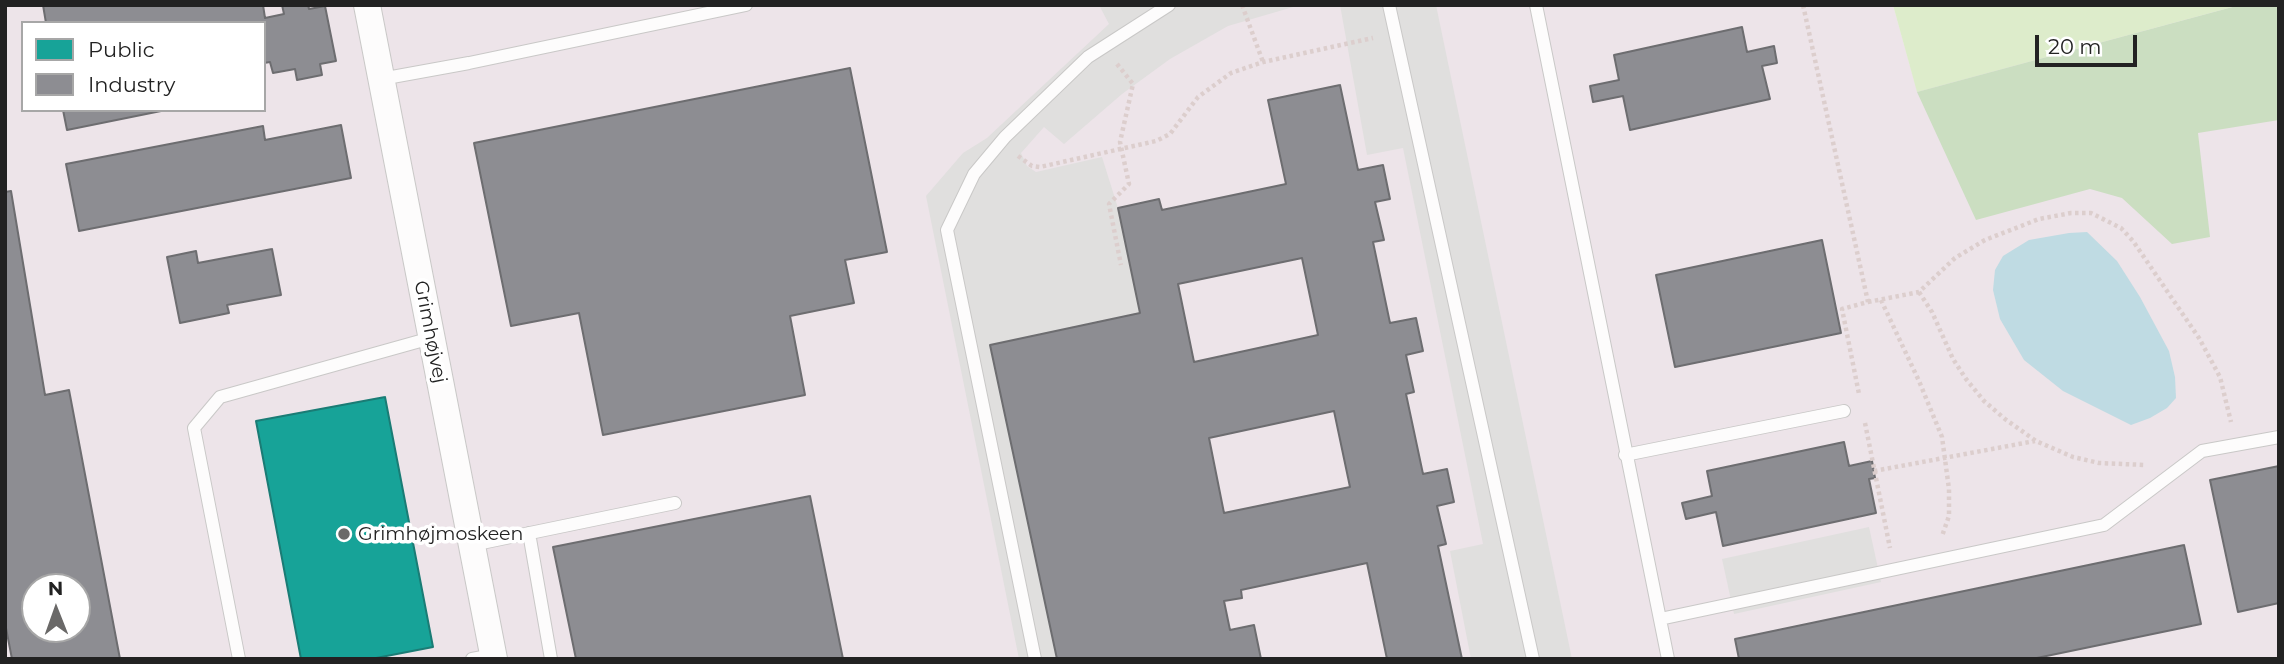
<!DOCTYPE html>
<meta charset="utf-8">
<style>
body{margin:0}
#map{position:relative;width:2284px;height:664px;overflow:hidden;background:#f0eeeb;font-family:Montserrat,sans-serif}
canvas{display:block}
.frame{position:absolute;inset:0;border:7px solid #222;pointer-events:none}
.legend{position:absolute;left:21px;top:21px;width:245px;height:91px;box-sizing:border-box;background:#fff;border:2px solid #a7a7a7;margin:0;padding:9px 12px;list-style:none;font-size:21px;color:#222}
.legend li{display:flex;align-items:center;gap:14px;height:35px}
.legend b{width:35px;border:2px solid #a7a7a7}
.north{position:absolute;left:21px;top:573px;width:70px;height:70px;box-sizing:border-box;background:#fff;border:2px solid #a7a7a7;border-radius:50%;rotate:359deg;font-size:19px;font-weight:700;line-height:28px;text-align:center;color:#222}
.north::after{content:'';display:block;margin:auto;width:24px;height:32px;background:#6a6968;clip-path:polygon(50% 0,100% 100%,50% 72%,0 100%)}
.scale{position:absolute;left:2035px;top:35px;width:102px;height:32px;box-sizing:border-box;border:4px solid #222;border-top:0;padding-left:9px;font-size:21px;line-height:24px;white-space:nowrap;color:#222;-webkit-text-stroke:5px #fff;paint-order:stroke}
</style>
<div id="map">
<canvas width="2284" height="664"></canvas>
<div class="frame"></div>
<ul class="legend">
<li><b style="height:19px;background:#17a398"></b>Public</li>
<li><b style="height:19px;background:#8d8d92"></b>Industry</li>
</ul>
<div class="north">N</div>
<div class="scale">20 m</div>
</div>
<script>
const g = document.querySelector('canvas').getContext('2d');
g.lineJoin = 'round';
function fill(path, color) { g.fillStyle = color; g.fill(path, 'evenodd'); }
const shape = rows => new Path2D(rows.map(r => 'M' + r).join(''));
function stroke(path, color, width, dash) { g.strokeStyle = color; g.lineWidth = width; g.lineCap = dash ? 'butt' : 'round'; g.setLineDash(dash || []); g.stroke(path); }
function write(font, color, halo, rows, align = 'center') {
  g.font = font + ' Montserrat,sans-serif'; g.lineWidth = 7; g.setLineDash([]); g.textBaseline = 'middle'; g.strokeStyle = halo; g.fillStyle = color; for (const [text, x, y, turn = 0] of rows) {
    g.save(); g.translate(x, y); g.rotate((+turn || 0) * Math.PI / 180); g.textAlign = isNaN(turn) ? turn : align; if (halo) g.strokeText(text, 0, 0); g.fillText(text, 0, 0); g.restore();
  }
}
const industrial = shape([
 [5,5,1893,5,1917,91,2240,5,2279,5,2279,659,5,659],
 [23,23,264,23,264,110,23,110],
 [35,587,77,587,77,629,35,629]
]);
const grass = shape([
 [1893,5,2240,5,1917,92]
]);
const forest = shape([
 [2240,5,2279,5,2279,120,2198,133,2210,237,2172,244,2122,198,2090,189,1976,220,1917,92]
]);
const parking = shape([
 [1099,5,1300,5,1228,26,1170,59,1122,94,1064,144,1044,127,1021,153,1027,166,1036,172,1102,157,1118,208,1140,313,1057,659,1019,659,926,196,963,153,987,138,1109,24],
 [1340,5,1436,5,1572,659,1471,659,1450,551,1483,544,1403,148,1367,155],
 [1869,527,1881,582,1734,614,1722,559]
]);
const water = shape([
 [2087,232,2117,261,2140,297,2169,351,2175,377,2176,398,2167,408,2150,418,2131,425,2063,391,2024,360,2000,319,1993,290,1995,270,2003,256,2029,240,2069,233]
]);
const public = shape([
 [385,397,433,647,371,659,301,659,256,421,385,397]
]);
const industry = shape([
 [43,5,263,5,265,18,284,14,282,5,308,5,309,9,325,6,336,61,320,64,322,75,297,80,295,69,273,73,270,62,264,63,264,23,46,23,43,5],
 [1742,27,1747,52,1774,46,1777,63,1762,66,1770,99,1630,130,1623,96,1593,102,1590,86,1619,80,1614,55,1742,27],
 [850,68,887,252,845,260,854,303,790,316,805,395,603,435,579,313,511,326,474,143,850,68],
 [1340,85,1358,170,1383,165,1390,199,1375,202,1384,240,1373,242,1390,323,1416,318,1423,351,1406,355,1414,392,1406,394,1423,474,1447,469,1454,502,1437,506,1446,544,1438,546,1462,659,1387,659,1367,563,1241,590,1242,598,1224,601,1230,630,1254,625,1261,659,1057,659,990,345,1140,313,1118,208,1159,199,1162,210,1286,184,1268,100,1340,85],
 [1302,258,1318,335,1194,362,1178,284,1302,258],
 [1334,411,1350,487,1224,513,1209,438,1334,411],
 [63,110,166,110,67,130,63,110],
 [341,125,351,178,79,231,66,164,263,126,265,140,341,125],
 [11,191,45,395,69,390,120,659,12,659,5,623,5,192,11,191],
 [35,587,77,587,77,629,35,629,35,587],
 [1822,240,1841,333,1675,367,1656,275,1822,240],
 [272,249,281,295,227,305,229,313,180,323,167,257,196,251,198,263,272,249],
 [1844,442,1849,466,1872,461,1875,478,1869,479,1876,513,1723,546,1716,512,1686,519,1682,503,1712,496,1707,471,1844,442],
 [2279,466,2279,603,2238,612,2210,480,2279,466],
 [810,496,843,659,576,659,553,547,810,496],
 [2184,545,2201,624,2032,659,1739,659,1735,639,2184,545]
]);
const path = shape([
 [1242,5,1263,62],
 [1803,5,1868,302,1842,309,1859,394],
 [1117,64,1133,84,1120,142,1129,184,1109,204,1121,265],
 [1018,156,1032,166,1040,167,1156,141,1170,134,1198,97,1231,73,1263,62,1373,38],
 [1919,292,1932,312,1953,359,1966,379,1984,401,2005,419,2036,441,2073,457,2099,463,2146,465],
 [1881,300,1919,381,1942,437,1949,489,1949,516,1942,536],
 [1868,302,1919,292,1955,258,1985,240,2039,219,2071,213,2091,213,2121,228,2133,241,2199,338,2220,377,2231,422],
 [1865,423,1890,548],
 [1874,471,2035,441]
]);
const lane = shape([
 [1389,5,1533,659],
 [1536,5,1668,659],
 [381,79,469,63,746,5],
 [1625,455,1844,411],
 [529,533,551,659],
 [472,545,675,503],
 [1660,619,2104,525,2202,451,2279,437],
 [239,659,194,428,220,397,431,338],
 [472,659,493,655],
 [1035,659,947,230,974,174,1005,137,1088,57,1169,5]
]);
const street = shape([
 [367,5,494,659]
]);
const markers = [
 [344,534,7,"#6a6968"]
];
const streetNames = [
 ["Grimhøjvej",430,332,79]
];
const poiNames = [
 ["Grimhøjmoskeen",358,534]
];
fill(industrial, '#ede4e9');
fill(grass, '#ddeccb');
fill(forest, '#cbdec1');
fill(parking, '#e0dfde');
fill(water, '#bfdbe3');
fill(public, '#17a398');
stroke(public, '#1a7c75', 2);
fill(industry, '#8d8d92');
stroke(industry, '#6d6d70', 2);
stroke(lane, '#c9c8c7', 14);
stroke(street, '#c9c8c7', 28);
stroke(path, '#dccecd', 4.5, [3.5, 3.5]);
stroke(lane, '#fdfcfc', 12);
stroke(street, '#fdfcfc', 26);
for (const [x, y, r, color] of markers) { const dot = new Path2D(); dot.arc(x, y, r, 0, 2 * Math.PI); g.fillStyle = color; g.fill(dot); stroke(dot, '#fff', 2.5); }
write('19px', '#222', '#fff', streetNames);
write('19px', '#222', '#fff', poiNames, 'left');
</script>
